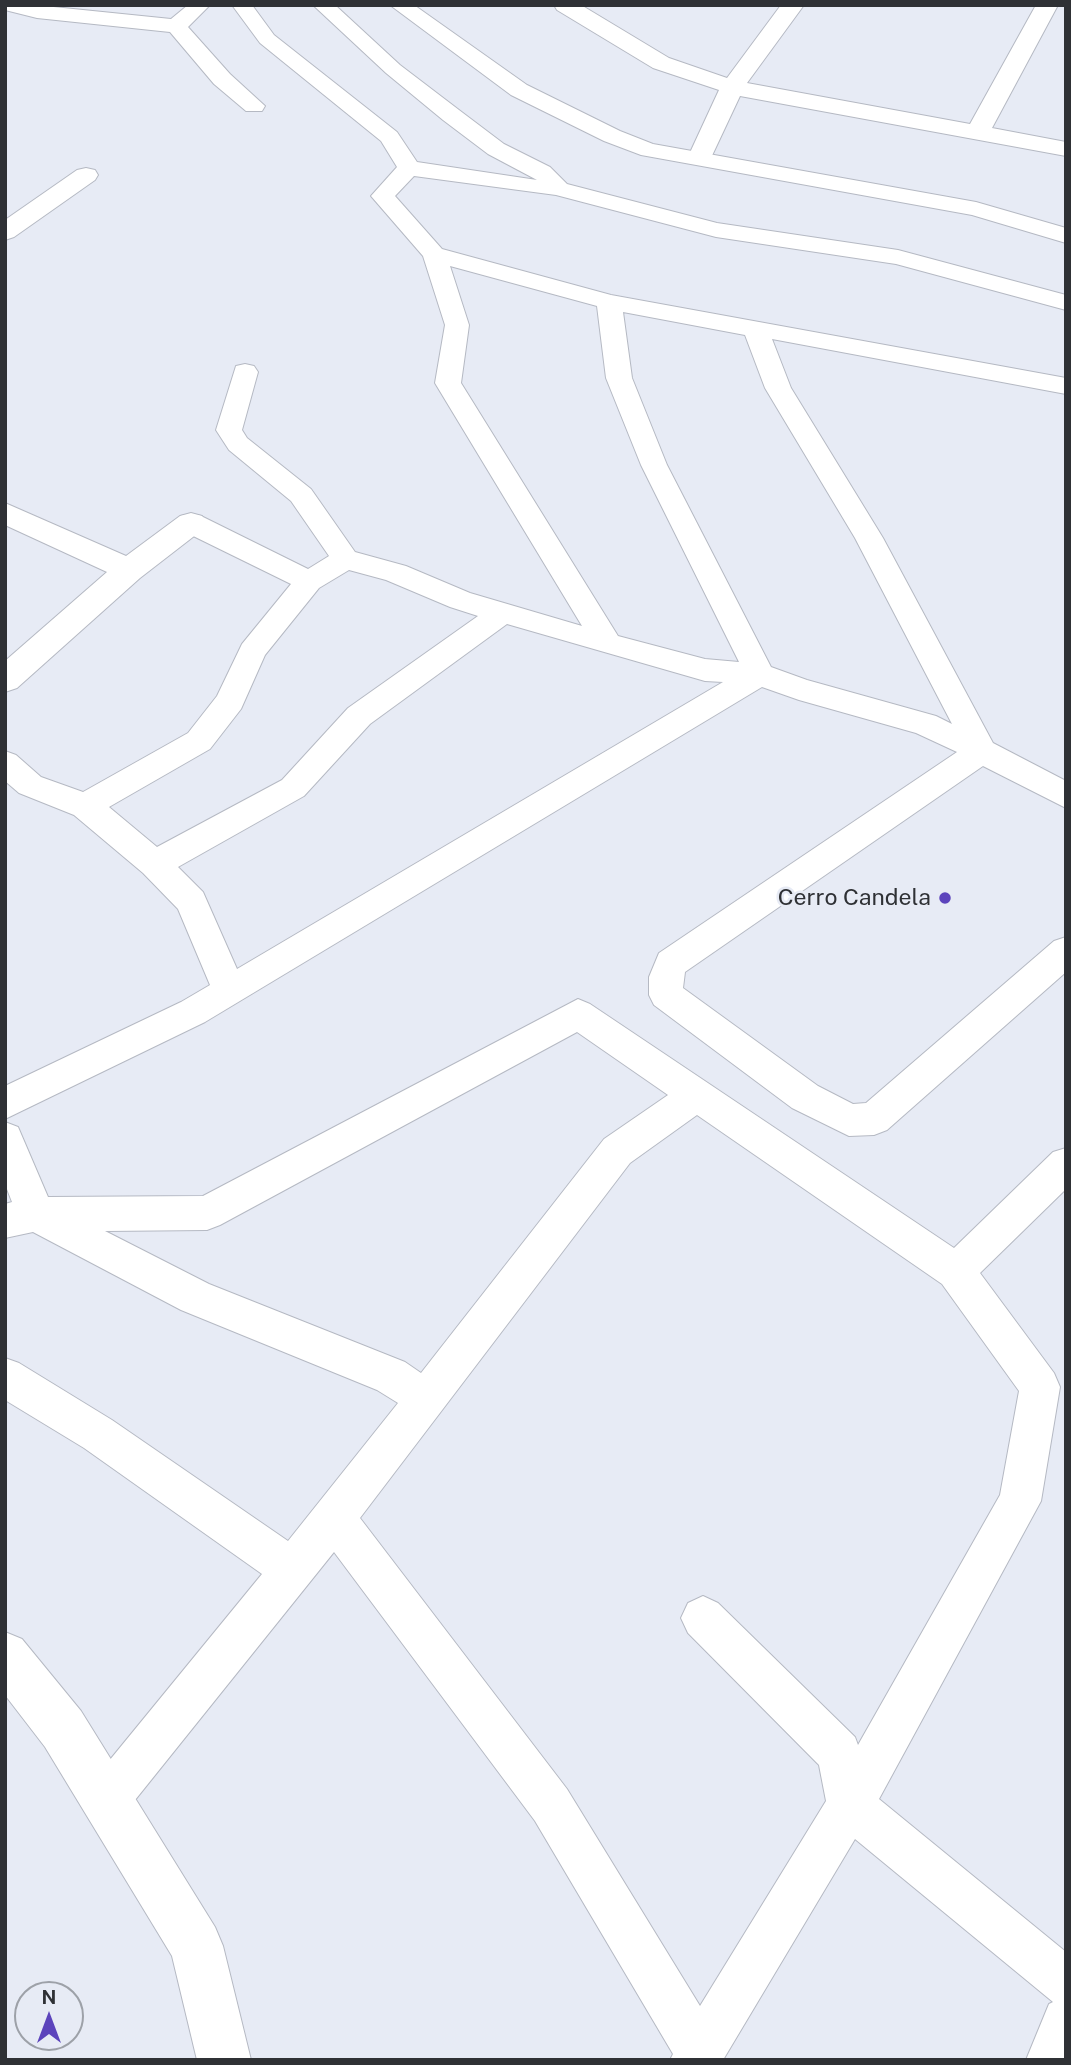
<!DOCTYPE html>
<style>
body{margin:0}
#map{position:relative;width:1071px;height:2065px;overflow:hidden;background:#e7ebf5;font-family:"Public Sans",sans-serif}
canvas{display:block}
.frame{position:absolute;inset:0;border:7px solid #2f3135;pointer-events:none}
.north{position:absolute;left:14px;top:1981px;width:70px;height:70px;box-sizing:border-box;background:#e7ebf5;border:2px solid #9da1a8;border-radius:50%;rotate:0deg;font-size:19px;font-weight:700;line-height:28px;text-align:center;color:#2f3135}
.north::after{content:'';display:block;margin:auto;width:24px;height:32px;background:#5c44bc;clip-path:polygon(50% 0,100% 100%,50% 72%,0 100%)}
</style>
<div id="map">
<canvas width="1071" height="2065"></canvas>
<div class="frame"></div>
<div class="north">N</div>
</div>
<script>
const g = document.querySelector('canvas').getContext('2d');
g.lineJoin = 'round';
const shape = rows => new Path2D(rows.map(r => 'M' + r).join(''));
function stroke(path, color, width, dash) { g.strokeStyle = color; g.lineWidth = width; g.lineCap = dash ? 'butt' : 'round'; g.setLineDash(dash || []); g.stroke(path); }
function fill(path, color) { g.fillStyle = color; g.fill(path, 'evenodd'); }
function write(font, color, halo, rows, align = 'center') {
  g.font = font + ' "Public Sans",sans-serif'; g.lineWidth = 5; g.setLineDash([]); g.textBaseline = 'middle'; g.strokeStyle = halo; g.fillStyle = color; for (const [text, x, y, turn = 0] of rows) {
    g.save(); g.translate(x, y); g.rotate((+turn || 0) * Math.PI / 180); g.textAlign = isNaN(turn) ? turn : align; if (halo) g.strokeText(text, 0, 0); g.fillText(text, 0, 0); g.restore();
  }
}
const pedestrian = shape([
 [5,5,34,5,171,19,188,5,210,5,188,27,230,74,265,106,262,111,246,111,214,84,170,32,37,18,5,10,5,5],
 [232,5,252,5,274,35,397,132,417,162,537,180,488,154,443,120,386,73,313,5,335,5,400,65,459,110,504,144,550,167,567,184,717,223,898,250,1066,295,1066,310,896,264,716,237,556,195,414,176,395,196,442,249,611,295,1066,378,1066,394,772,339,791,388,883,538,993,743,1066,781,1066,808,983,766,685,972,683,988,818,1086,853,1104,866,1103,1054,941,1066,937,1066,972,887,1130,874,1135,849,1136,792,1108,654,1005,649,995,649,977,659,953,957,752,916,733,799,700,762,687,205,1022,5,1119,5,1086,181,1002,210,985,178,909,143,873,74,815,19,793,5,781,5,751,16,755,41,777,83,792,188,733,217,696,242,644,291,584,181,530,177,523,181,516,191,514,201,516,308,569,329,556,291,501,229,450,216,430,236,366,245,364,254,366,258,372,242,430,247,438,311,489,355,552,406,566,470,593,582,626,435,383,445,325,423,256,371,196,397,167,381,141,260,43,232,5],
 [450,266,597,306,606,378,641,465,739,662,705,659,618,636,461,383,469,325,450,266],
 [623,312,745,335,765,388,855,538,952,724,936,716,807,680,771,667,667,465,632,378,623,312],
 [349,570,386,580,450,607,478,616,348,708,282,780,157,847,109,807,210,749,241,709,265,655,319,588,349,570],
 [507,624,705,681,723,682,237,969,203,892,178,867,304,796,370,724,507,624],
 [390,5,414,5,527,85,620,131,653,144,976,202,1066,228,1066,243,972,215,641,155,604,141,511,95,390,5],
 [578,999,590,1004,954,1248,1053,1152,1066,1148,1066,1189,980,1273,1054,1373,1060,1387,1041,1501,879,1799,1066,1952,1066,2060,1026,2060,1049,2004,1053,2002,855,1839,723,2060,670,2060,673,2054,535,1821,334,1552,123,1815,107,1822,91,1815,84,1799,91,1783,262,1574,84,1448,5,1400,5,1358,19,1363,112,1420,288,1541,398,1403,377,1390,181,1310,33,1232,5,1238,5,1204,12,1202,5,1184,5,1122,18,1127,48,1197,203,1196,578,999],
 [577,1032,668,1095,604,1139,421,1373,405,1362,209,1284,105,1231,207,1230,220,1225,577,1032],
 [697,1115,942,1284,1019,1391,1000,1495,858,1745,855,1737,718,1603,703,1596,688,1603,681,1618,688,1633,819,1765,826,1801,700,2006,567,1789,360,1518,630,1163,697,1115]
]);
const minor = shape([
 [554,5,581,5,669,58,727,78,781,5,804,5,747,83,970,124,1036,5,1058,5,992,128,1066,142,1066,156,740,96,709,162,700,164,691,162,688,157,719,90,653,68,557,10,554,5],
 [86,168,95,170,98,175,95,180,14,237,5,240,5,220,77,170,86,168],
 [5,503,126,556,180,516,191,513,202,516,206,523,202,530,140,578,17,688,5,692,5,661,107,572,5,525,5,503],
 [5,1632,22,1639,81,1711,215,1927,223,1946,251,2060,197,2060,172,1956,45,1747,5,1695,5,1632]
]);
const markers = [
 [945,898,7,"#5c44bc"]
];
const poiNames = [
 ["Cerro Candela",931,898]
];
stroke(pedestrian, '#b5b9c3', 2);
stroke(minor, '#b5b9c3', 2);
fill(pedestrian, '#fff');
fill(minor, '#fff');
for (const [x, y, r, color] of markers) { const dot = new Path2D(); dot.arc(x, y, r, 0, 2 * Math.PI); g.fillStyle = color; g.fill(dot); stroke(dot, '#e7ebf5', 2.5); }
write('23px', '#2f3135', '#e7ebf5', poiNames, 'right');
</script>
